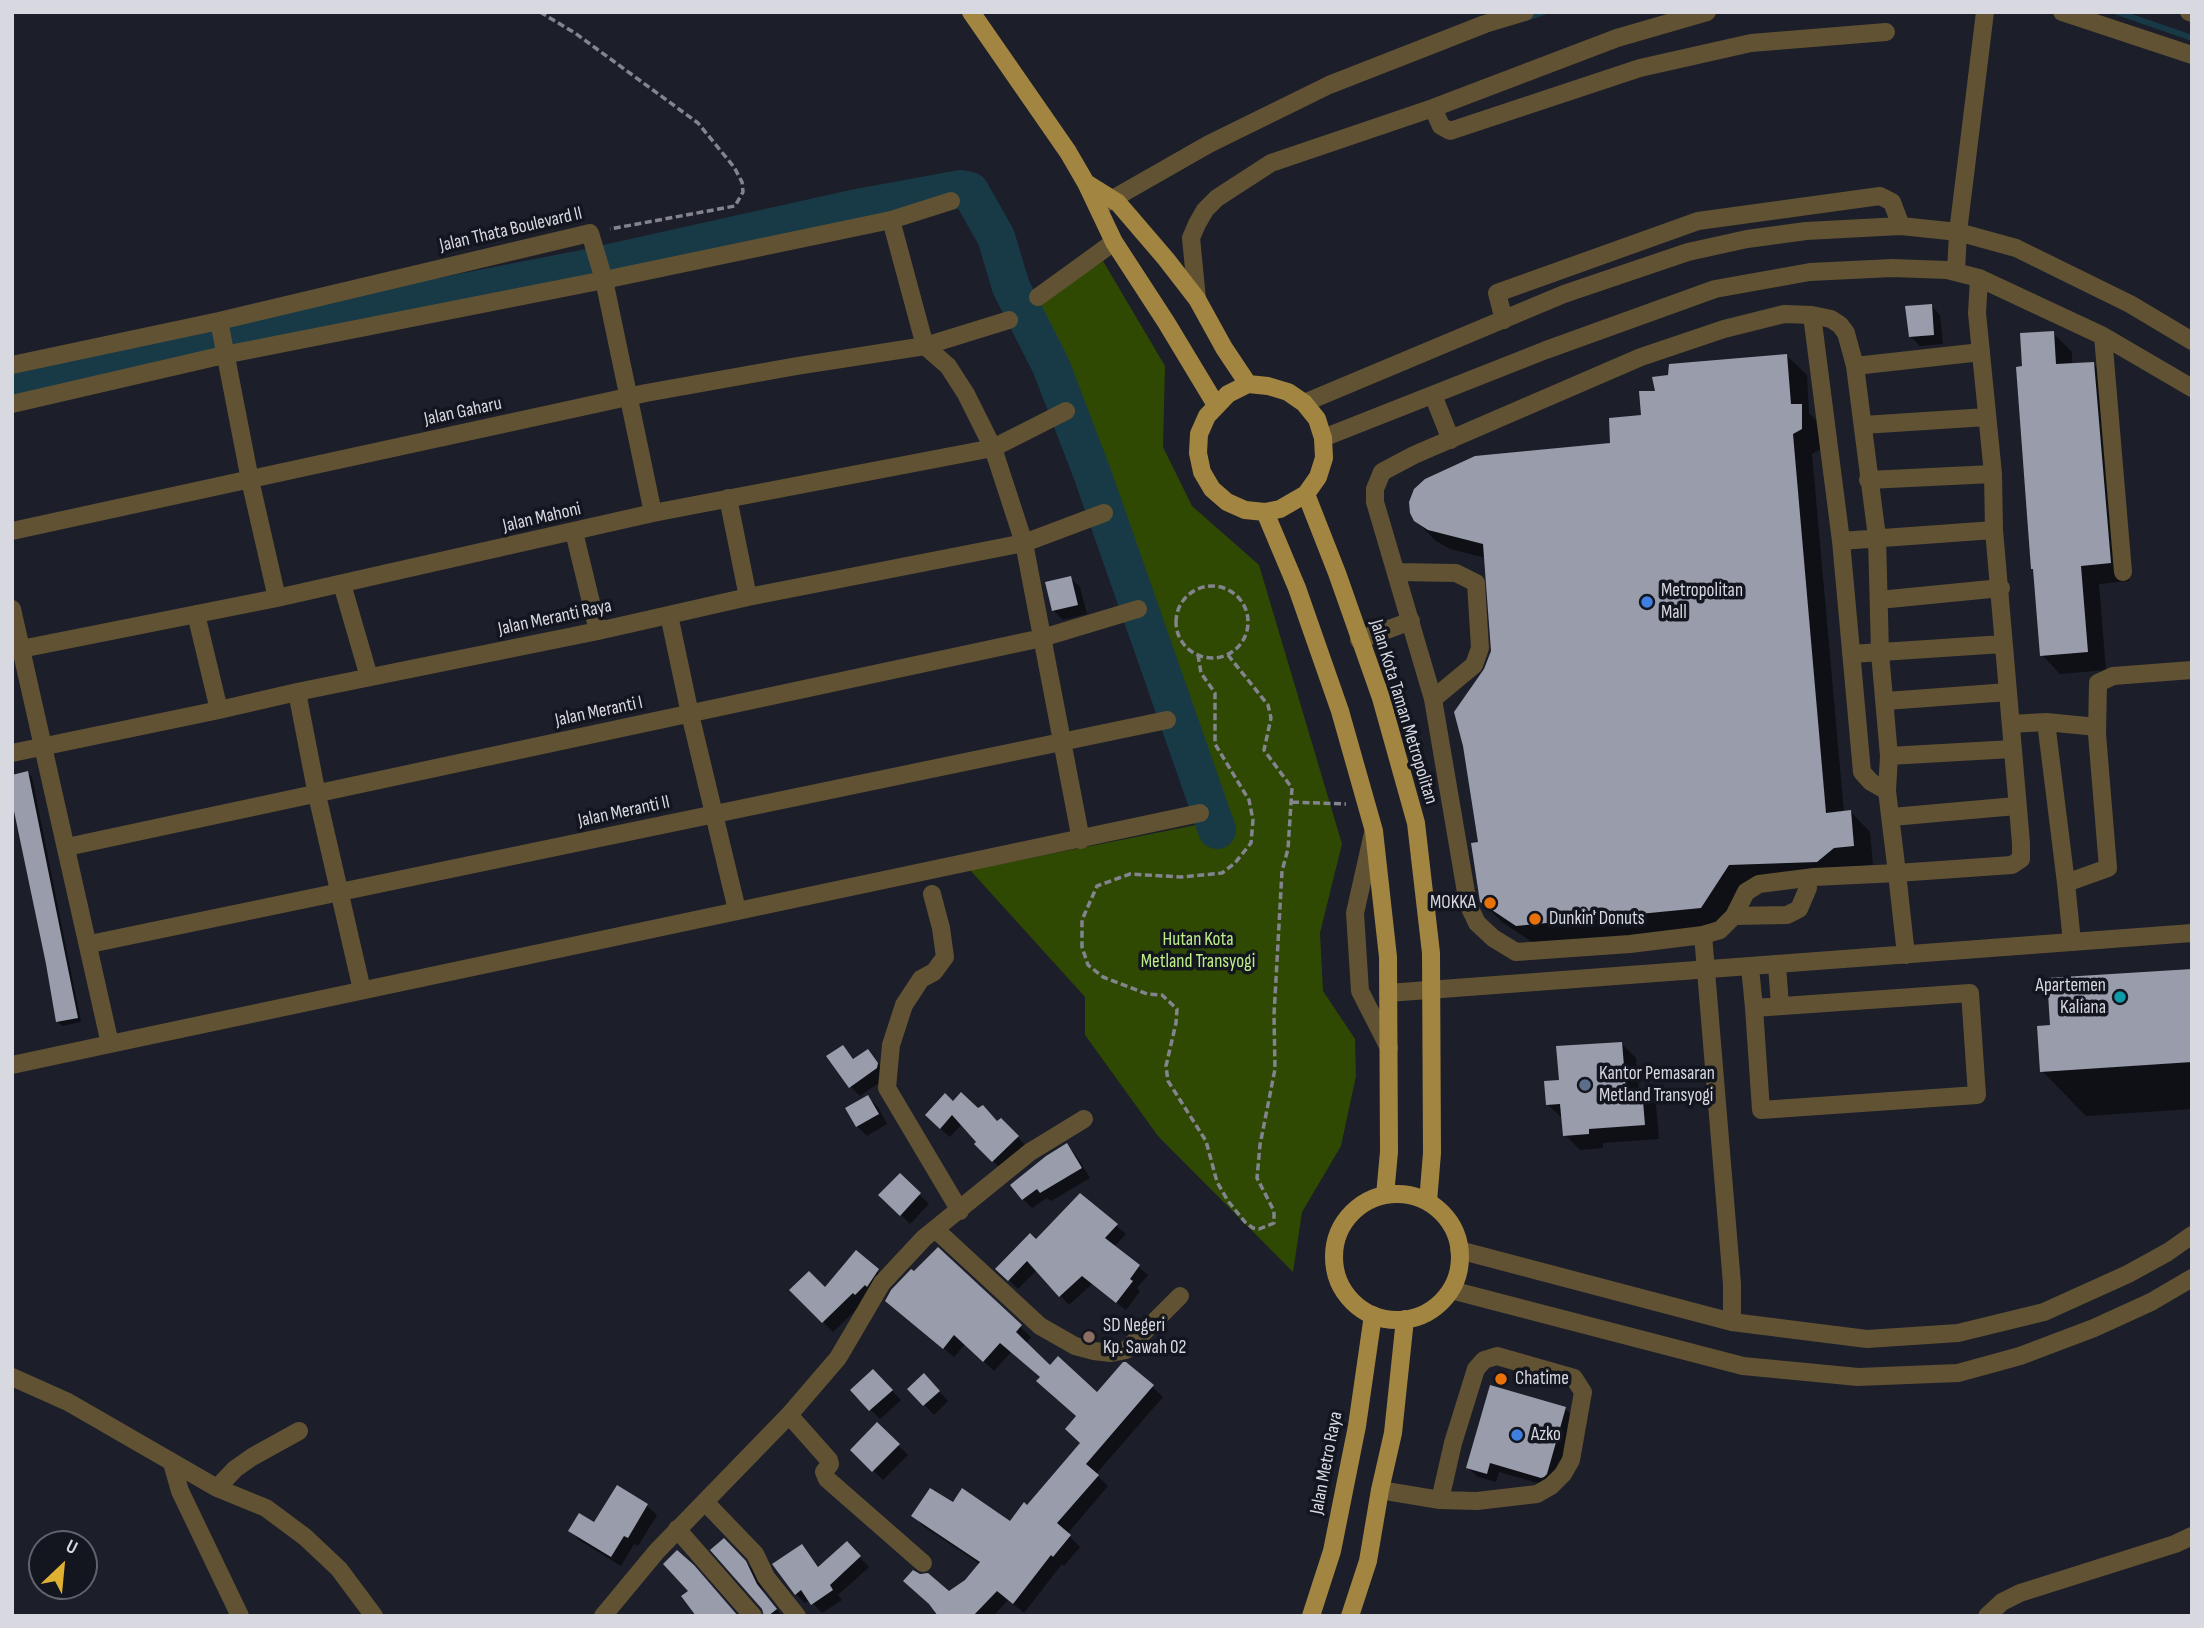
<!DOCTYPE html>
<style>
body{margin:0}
#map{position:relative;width:2204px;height:1628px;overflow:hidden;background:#1c1e29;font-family:"Sofia Sans Condensed",sans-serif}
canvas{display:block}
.frame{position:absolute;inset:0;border:14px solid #d7d8e0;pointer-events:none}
.north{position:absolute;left:28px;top:1530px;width:70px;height:70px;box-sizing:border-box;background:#13151f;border:2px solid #61636c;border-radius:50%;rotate:26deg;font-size:19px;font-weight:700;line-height:28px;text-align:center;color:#d7d8e0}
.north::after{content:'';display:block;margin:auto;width:24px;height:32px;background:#deb133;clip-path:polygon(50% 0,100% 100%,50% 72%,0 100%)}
</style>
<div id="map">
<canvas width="2204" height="1628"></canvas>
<div class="frame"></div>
<div class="north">U</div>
</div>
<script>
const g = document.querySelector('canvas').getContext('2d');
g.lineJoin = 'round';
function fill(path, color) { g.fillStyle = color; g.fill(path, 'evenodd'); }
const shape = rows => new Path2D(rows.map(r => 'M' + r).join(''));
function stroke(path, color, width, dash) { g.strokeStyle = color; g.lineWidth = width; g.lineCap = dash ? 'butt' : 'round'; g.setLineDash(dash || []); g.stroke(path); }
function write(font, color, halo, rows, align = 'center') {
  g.font = font + ' "Sofia Sans Condensed",sans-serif'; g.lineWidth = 7; g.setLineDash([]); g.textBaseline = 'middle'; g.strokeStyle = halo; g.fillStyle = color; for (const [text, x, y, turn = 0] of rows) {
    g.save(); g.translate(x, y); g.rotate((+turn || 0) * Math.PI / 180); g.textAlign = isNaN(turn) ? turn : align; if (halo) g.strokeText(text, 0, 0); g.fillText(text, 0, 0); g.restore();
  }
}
const green = shape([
 [1103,261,1165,366,1163,447,1192,506,1259,565,1342,844,1320,933,1323,991,1355,1039,1356,1076,1341,1146,1302,1212,1293,1272,1158,1136,1085,1035,1085,997,970,870,1231,818,1028,310]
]);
const shadow = shape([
 [1931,305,1940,315,1943,344,1920,346,1910,336],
 [2053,333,2072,352,2072,365,2093,364,2112,382,2129,581,2099,584,2106,670,2060,674,2042,655,2024,368],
 [1787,356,1807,375,1809,413,1821,425,1821,449,1812,454,1844,813,1851,812,1870,832,1873,865,1749,884,1721,927,1538,946,1502,922,1482,902,1480,844,1464,746,1493,652,1486,558,1450,549,1436,541,1415,520,1611,445,1642,417,1658,392],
 [1070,578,1080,587,1087,614,1063,620,1054,611,1047,583],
 [28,773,32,777,81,1022,62,1026,57,1021,48,964],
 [2192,970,2192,1109,2086,1116,2042,1071,2052,1026],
 [1621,1043,1636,1058,1639,1091,1641,1090,1656,1105,1659,1139,1603,1143,1603,1148,1580,1150,1565,1135,1563,1119,1548,1105,1560,1081],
 [843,1047,855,1060,868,1051,887,1074,886,1078,860,1096,850,1086],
 [868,1097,878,1107,887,1124,867,1136,857,1126],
 [953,1103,978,1111,998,1123,1001,1120,1027,1147,1002,1170,976,1144,978,1142,962,1124,950,1137,936,1125],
 [1067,1145,1076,1155,1090,1178,1051,1201,1047,1198,1032,1208,1023,1199],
 [900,1176,929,1204,910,1224,881,1195],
 [1080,1195,1126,1234,1114,1247,1148,1275,1137,1288,1140,1291,1126,1310,1092,1284,1069,1305,1037,1270,1018,1289,998,1269,1036,1242],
 [938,1250,1031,1337,1025,1344,1050,1368,1098,1394,1126,1363,1163,1397,1096,1474,1108,1486,1067,1534,1080,1547,1064,1566,1062,1564,1024,1613,1008,1600,993,1616,940,1616,949,1594,966,1581,980,1564,923,1526,913,1515,953,1504,1010,1523,1028,1507,1082,1443,1078,1417,1041,1378,1011,1352,994,1371,965,1344,954,1357,887,1301],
 [856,1253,887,1280,833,1332,791,1290,825,1289],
 [873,1371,901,1400,880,1419,852,1391],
 [924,1376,948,1401,934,1415,910,1389],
 [1565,1409,1575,1418,1556,1483,1552,1487,1499,1472,1496,1482,1478,1477,1468,1468],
 [877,1425,908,1455,883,1480,852,1450],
 [617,1487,647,1506,657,1515,638,1546,634,1544,621,1566,579,1540,570,1530,595,1525],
 [724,1540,754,1571,765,1595,782,1616,765,1616,763,1608],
 [847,1544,869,1567,838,1595,842,1600,822,1613,810,1600,805,1603,796,1594,802,1546,820,1568]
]);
const stream = shape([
 [2117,12,2192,38],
 [1527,18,1544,12]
]);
const river = shape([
 [12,386,205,343,578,270,852,209,961,189,970,191,996,237,1011,287,1051,366,1092,473,1217,830]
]);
const building = shape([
 [1932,304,1934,335,1909,337,1905,306],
 [2054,331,2056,364,2094,362,2111,563,2081,566,2088,652,2040,656,2033,569,2031,569,2016,367,2022,366,2020,333],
 [1787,354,1791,404,1802,404,1802,429,1793,434,1826,813,1851,810,1854,846,1834,848,1817,862,1729,865,1701,908,1516,926,1480,902,1471,843,1478,842,1463,746,1454,712,1484,669,1491,651,1483,544,1428,530,1414,521,1410,513,1409,502,1414,489,1425,479,1475,456,1610,443,1609,418,1641,415,1639,391,1655,391,1652,377,1668,375,1669,364],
 [1071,576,1078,605,1052,611,1045,582],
 [28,771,78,1018,56,1022,46,964,14,811,12,812,12,775],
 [2192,969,2192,1062,2040,1072,2037,1026,2050,1025,2047,978],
 [1622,1042,1626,1090,1642,1089,1645,1125,1589,1129,1589,1134,1563,1136,1560,1104,1546,1105,1544,1081,1559,1080,1556,1046],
 [843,1045,853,1059,868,1049,878,1063,877,1068,849,1088,826,1056],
 [961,1092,978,1108,983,1105,997,1121,1001,1118,1019,1136,992,1162,974,1144,976,1142,952,1115,940,1129,925,1115,945,1093,953,1101],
 [868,1095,879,1114,856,1127,845,1108],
 [1067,1143,1082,1168,1040,1193,1037,1189,1022,1200,1010,1185,1046,1156],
 [900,1173,921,1193,900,1216,878,1195],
 [1080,1193,1118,1224,1105,1238,1140,1265,1130,1279,1133,1281,1116,1303,1082,1276,1059,1297,1027,1261,1008,1281,995,1269,1030,1233,1036,1239],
 [938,1247,1022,1325,1016,1332,1050,1365,1058,1356,1097,1392,1123,1362,1126,1362,1154,1385,1086,1464,1099,1475,1057,1523,1071,1535,1053,1557,1051,1555,1013,1604,997,1591,973,1616,938,1616,929,1604,903,1581,913,1570,920,1574,928,1573,949,1591,965,1580,980,1562,911,1516,930,1488,953,1502,962,1488,1010,1521,1024,1502,1027,1505,1080,1443,1065,1429,1076,1416,1036,1381,1040,1377,1000,1343,983,1362,954,1335,943,1349,885,1301,891,1290,911,1269,914,1271],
 [856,1250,879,1269,867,1287,865,1285,855,1295,853,1293,822,1323,789,1290,809,1271,825,1287],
 [873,1369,893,1390,869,1411,850,1390],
 [924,1373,940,1391,923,1406,907,1389],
 [1490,1385,1566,1407,1547,1474,1544,1477,1541,1478,1490,1463,1487,1474,1466,1468],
 [877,1422,900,1444,872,1472,850,1450],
 [617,1485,648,1504,628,1538,624,1536,611,1557,568,1531,579,1513,594,1522],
 [724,1538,746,1561,757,1584,777,1609,768,1616,764,1616,762,1609,710,1550],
 [847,1541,861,1556,830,1585,833,1590,811,1605,801,1590,795,1595,772,1564,802,1544,818,1567],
 [677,1550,694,1565,738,1616,696,1616,681,1596,688,1591,663,1564]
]);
const path = shape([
 [540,12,575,33,698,123,734,167,742,182,743,192,735,206,610,229],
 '1176 622a36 36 0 1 1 72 0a36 36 0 1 1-72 0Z',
 [1198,655,1201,673,1215,693,1215,744,1249,800,1253,820,1251,843,1235,863,1222,873,1181,877,1130,874,1097,886,1082,920,1082,947,1088,965,1103,977,1147,994,1162,995,1177,1009,1176,1023,1166,1066,1168,1081,1206,1141,1217,1182,1228,1201,1245,1222,1253,1228,1259,1229,1274,1223,1274,1211,1257,1178,1260,1145,1275,1069,1274,1015,1282,871,1288,849,1292,788,1264,750,1271,718,1268,705,1228,655],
 [1292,802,1346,804]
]);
const minor = shape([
 [2062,12,2192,55],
 [2189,12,2192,13],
 [1433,108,1441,126,1450,131,1640,68,1751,43,1886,32],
 [1102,205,1209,144,1329,85,1485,24,1525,12],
 [891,220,925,346,948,366,966,394,993,448,1024,543,1081,840],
 [1956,272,1958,232,1985,12],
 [1038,297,1114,242],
 [1197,299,1191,238,1197,224,1205,210,1217,198,1271,163,1433,108,1617,38,1707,12],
 [1812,315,1841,541],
 [1504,320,1497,293,1698,221,1880,196,1892,202,1901,226],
 [219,321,250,480,277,598],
 [2103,336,2123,572],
 [12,365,219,321,590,233,604,280,653,513],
 [1855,366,1981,352],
 [1433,395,1451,440],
 [1304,403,1564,294,1688,252,1747,239,1806,231,1901,226,1958,232,2016,248,2130,304,2192,341],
 [12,404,224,355,604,280,891,220,951,201],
 [1863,425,1987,417],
 [1323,438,1546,350,1715,289,1810,272,1892,268,1947,270,1979,278,2103,336,2192,388],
 [1868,480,1993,474],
 [728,498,748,597],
 [12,531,646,393,797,366,925,346,1009,320],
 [574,532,598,631],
 [1396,572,1456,573,1476,583,1480,648,1474,665,1433,699],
 [342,584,369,677],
 [1879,600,2001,588],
 [12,609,110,1044,1200,813],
 [196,614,219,710],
 [669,615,690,714,737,910],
 [1359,640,1411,621],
 [21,649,277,598,653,513,993,448,1066,411],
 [1851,654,2003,644],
 [297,692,317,795,362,990],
 [1886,701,2008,692],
 [2011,724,2046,722],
 [12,753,219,710,297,692,598,631,748,597,1024,543,1104,513],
 [1889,756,2012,749],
 [1887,791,1871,782,1862,772,1841,541,1994,530],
 [1892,817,2016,806],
 [1373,833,1355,913,1360,991,1389,1048],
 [67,847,1042,638,1138,609],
 [2066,883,2046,722,2097,727],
 [932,894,941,928,945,957,934,972,921,979,904,1005,891,1045,887,1088,960,1211],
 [1734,916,1787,915,1799,909,1808,888],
 [1703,935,1732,1284,1732,1322],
 [2072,942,2066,883,2108,868,2097,734,2098,683,2113,676,2192,670],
 [90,944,1167,720],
 [1906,955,1897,873,1814,877,1759,884,1746,892,1734,916,1720,930,1703,935,1630,944,1516,952,1493,938,1477,923,1468,904,1433,699,1375,502,1375,489,1382,472,1414,455,1641,357,1724,329,1784,314,1812,315,1831,319,1840,325,1846,333,1855,366,1877,537,1880,653,1889,756,1887,791,1897,873,2012,865,2021,859,2021,843,1994,530,1993,474,1977,313,1979,278],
 [1777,965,1780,1006],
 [1750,967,1754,1008],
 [1388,993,2192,933],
 [1970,993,1977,1095,1761,1110,1754,1008,1970,993],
 [12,1065,110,1044],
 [935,1229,1040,1326,1075,1346,1094,1351,1111,1353,1126,1350,1180,1296],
 [1459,1250,1732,1322,1867,1339,1958,1333,2044,1312,2128,1274,2168,1252,2192,1235],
 [1451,1290,1743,1366,1858,1377,1958,1373,2020,1356,2094,1328,2151,1302,2192,1278],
 [12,1377,68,1402,217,1488,266,1508,305,1537,339,1569,374,1616],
 [789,1415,829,1460,830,1464,824,1472,827,1479,923,1563],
 [172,1463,180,1491,240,1616],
 [217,1488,235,1469,252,1457,299,1431],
 [1380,1490,1440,1500,1453,1443,1476,1369,1484,1360,1497,1356,1574,1378,1583,1392,1571,1460,1563,1474,1551,1486,1537,1494,1477,1501,1440,1500],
 [706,1503,755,1554,766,1577,797,1616],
 [677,1529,753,1616],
 [603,1616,657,1551,789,1415,838,1358,882,1283,924,1238,1030,1152,1084,1119],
 [1987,1616,2002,1602,2020,1593,2175,1544,2192,1536]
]);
const major = shape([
 [971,12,1068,152,1086,183,1114,242,1166,322,1216,405],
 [1086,183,1118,203,1166,259,1197,299,1224,348,1248,384],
 [1248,384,1268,386,1288,392,1304,403,1317,419,1323,438,1324,458,1318,477,1306,494,1280,509,1265,512,1245,510,1227,502,1212,489,1202,472,1198,453,1199,434,1207,416,1228,394,1248,384],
 [1306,494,1337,573,1381,698,1416,823,1431,953,1432,1153,1428,1202],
 [1265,512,1297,588,1340,711,1374,831,1388,957,1389,1152,1385,1195],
 '1334 1257a63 63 0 1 1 126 0a63 63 0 1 1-126 0Z',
 [1311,1616,1332,1551,1357,1426,1373,1315],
 [1350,1616,1368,1561,1380,1490,1393,1433,1405,1319]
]);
const markers = [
 [1647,602,7,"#3f7fe0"],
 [1490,903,7,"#e8710a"],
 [1535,919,7,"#e8710a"],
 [2120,997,7,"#0f9aa8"],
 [1585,1085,7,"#5c6f8a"],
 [1089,1337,7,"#8d6e63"],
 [1501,1379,7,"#e8710a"],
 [1517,1435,7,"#3f7fe0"]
];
const streetNames = [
 ["Jalan Thata Boulevard II",511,230,-13],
 ["Jalan Gaharu",463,412,-12],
 ["Jalan Mahoni",542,518,-13],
 ["Jalan Meranti Raya",555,618,-12],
 ["Jalan Meranti I",599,712,-12],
 ["Jalan Kota Taman Metropolitan",1403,712,73],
 ["Jalan Meranti II",624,812,-12],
 ["Jalan Metro Raya",1327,1463,-79]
];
const poiNames = [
 ["Metropolitan",1661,591],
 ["Mall",1661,613],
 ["MOKKA",1476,903,"right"],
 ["Dunkin' Donuts",1549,919],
 ["Apartemen",2106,986,"right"],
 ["Kaliana",2106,1008,"right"],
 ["Kantor Pemasaran",1599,1074],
 ["Metland Transyogi",1599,1096],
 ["SD Negeri",1103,1326],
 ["Kp. Sawah 02",1103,1348],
 ["Chatime",1515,1379],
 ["Azko",1531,1435]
];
const parkNames = [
 ["Hutan Kota",1198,940],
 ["Metland Transyogi",1198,962]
];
fill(green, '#2f4903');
fill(shadow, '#0007');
stroke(stream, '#183a46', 6);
stroke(river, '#183a46', 38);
fill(building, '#999cab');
stroke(path, '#83848e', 3.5, [7, 3.5]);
stroke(minor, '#605233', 18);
stroke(major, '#a28541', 18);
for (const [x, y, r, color] of markers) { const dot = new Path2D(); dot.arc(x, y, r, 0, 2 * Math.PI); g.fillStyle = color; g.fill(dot); stroke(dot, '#13151f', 2.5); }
write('19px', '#d7d8e0', '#13151f', streetNames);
write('19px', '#d7d8e0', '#13151f', poiNames, 'left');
write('19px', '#c0ef88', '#13151f', parkNames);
</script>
